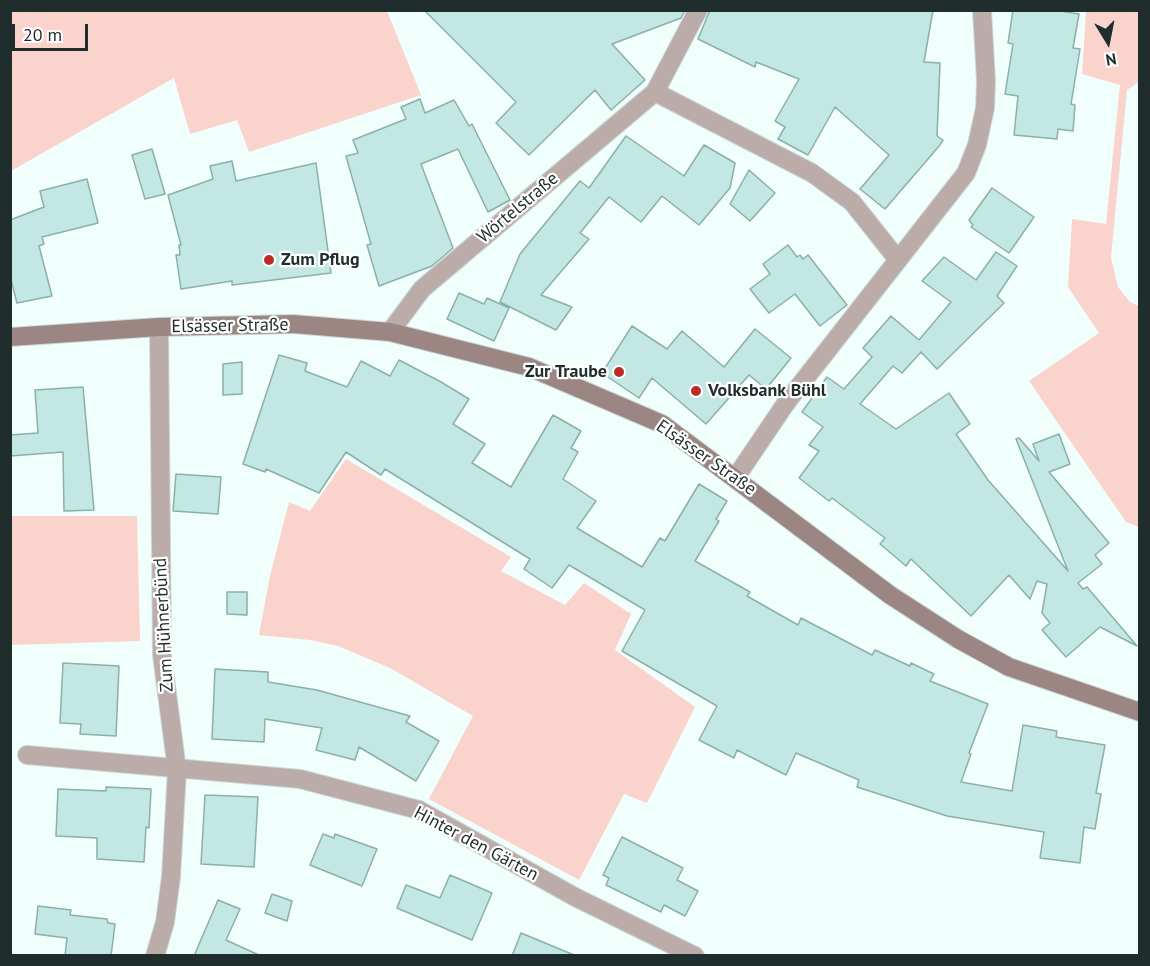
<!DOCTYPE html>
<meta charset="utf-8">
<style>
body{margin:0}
#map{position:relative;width:1150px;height:966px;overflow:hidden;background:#f0fefc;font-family:"PT Sans",sans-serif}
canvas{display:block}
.frame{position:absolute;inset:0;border:12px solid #1f2d2c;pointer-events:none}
.north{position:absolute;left:1078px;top:12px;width:60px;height:60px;-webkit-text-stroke:4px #fff;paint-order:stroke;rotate:170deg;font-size:16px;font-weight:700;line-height:24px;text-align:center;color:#1f2d2c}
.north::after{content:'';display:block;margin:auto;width:21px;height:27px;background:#1f2d2c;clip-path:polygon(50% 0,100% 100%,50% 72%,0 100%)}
.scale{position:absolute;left:12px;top:24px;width:76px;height:27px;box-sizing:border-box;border:3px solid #1f2d2c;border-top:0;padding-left:8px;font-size:18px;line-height:21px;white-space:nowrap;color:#1f2d2c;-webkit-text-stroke:4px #fff;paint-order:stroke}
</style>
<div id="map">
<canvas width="1150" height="966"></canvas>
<div class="frame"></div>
<div class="north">N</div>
<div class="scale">20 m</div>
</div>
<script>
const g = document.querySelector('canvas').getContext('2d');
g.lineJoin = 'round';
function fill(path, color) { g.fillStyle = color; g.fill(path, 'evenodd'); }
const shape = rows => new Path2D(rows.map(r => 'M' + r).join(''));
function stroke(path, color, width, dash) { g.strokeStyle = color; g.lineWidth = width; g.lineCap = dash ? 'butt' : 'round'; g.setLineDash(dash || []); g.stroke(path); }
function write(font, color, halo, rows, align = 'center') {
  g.font = font + ' "PT Sans",sans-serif'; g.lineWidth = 4.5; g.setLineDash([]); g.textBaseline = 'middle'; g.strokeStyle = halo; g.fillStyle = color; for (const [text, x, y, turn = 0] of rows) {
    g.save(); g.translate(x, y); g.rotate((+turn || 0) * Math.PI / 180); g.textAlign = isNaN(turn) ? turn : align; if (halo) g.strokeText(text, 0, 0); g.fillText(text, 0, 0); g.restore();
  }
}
const green = shape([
 [10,11,387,11,421,95,249,152,237,120,190,134,174,78,11,171],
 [1086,11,1139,11,1139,82,1127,90,1111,257,1118,287,1130,302,1139,306,1139,527,1126,522,1029,381,1099,333,1068,287,1072,219,1106,224,1120,85,1082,74],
 [346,459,511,557,501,571,565,605,584,583,631,614,615,650,695,707,647,803,624,794,579,880,429,799,473,716,390,668,338,646,310,640,259,635,270,576,289,502,310,511],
 [11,516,137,516,140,641,11,645]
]);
const building = shape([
 [424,10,685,10,681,18,612,44,645,80,611,110,595,90,529,155,496,123,516,102,424,10],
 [710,10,933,10,924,62,940,63,937,136,943,140,940,145,885,209,860,189,889,155,835,107,808,155,778,139,785,127,775,121,799,79,756,62,755,67,698,39,710,10],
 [1013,10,1054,10,1079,14,1073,48,1080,49,1071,104,1075,105,1073,131,1058,129,1057,139,1014,135,1018,96,1005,94,1013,44,1008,43,1013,10],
 [420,99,425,113,454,100,469,126,472,124,510,200,488,212,458,149,421,164,453,248,432,266,379,286,367,245,371,244,346,156,358,153,353,140,406,119,401,107,420,99],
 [626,136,684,176,704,145,735,163,730,188,699,225,662,196,641,222,609,197,580,233,589,239,541,295,572,307,556,330,500,302,520,254,580,181,589,188,626,136],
 [152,149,165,194,145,199,132,155,152,149],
 [232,161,236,181,316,163,331,273,232,285,232,281,181,289,176,255,180,255,179,245,181,245,168,195,213,179,210,166,232,161],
 [749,170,775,193,750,221,730,204,749,170],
 [87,179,98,223,42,237,44,244,39,246,52,296,17,303,10,276,10,220,44,207,40,191,87,179],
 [992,188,1034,217,1009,253,971,227,973,225,969,220,992,188],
 [788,245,797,257,800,255,803,259,808,255,847,305,820,326,795,294,769,313,750,289,770,274,763,264,788,245],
 [996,252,1017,266,997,296,1004,303,937,369,921,352,902,373,893,366,860,404,896,429,949,393,970,424,956,434,988,480,1068,571,1016,439,1019,438,1039,461,1033,444,1059,434,1070,464,1049,472,1109,543,1095,555,1102,564,1078,583,1083,589,1087,587,1137,646,1100,627,1066,657,1042,630,1050,623,1042,613,1047,584,1037,581,1030,599,1009,575,971,616,911,559,906,566,880,544,885,538,832,498,829,501,799,478,819,451,809,445,823,427,802,412,827,377,844,389,872,357,863,348,891,316,919,340,951,302,922,281,944,257,976,280,996,252],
 [459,293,484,304,487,298,509,308,494,341,447,319,459,293],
 [632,326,667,349,682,331,724,367,755,329,791,358,766,389,749,375,706,424,652,378,639,398,602,373,632,326],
 [279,355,307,363,305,371,347,387,361,361,390,376,399,360,441,382,469,399,453,424,485,444,472,463,511,487,553,415,581,431,571,448,578,452,563,479,596,501,577,528,642,567,660,538,665,541,699,484,727,501,716,519,719,521,695,561,750,592,747,596,798,625,801,618,872,655,875,650,910,666,911,663,934,674,930,681,988,704,969,753,971,754,961,782,1012,791,1023,725,1057,731,1056,737,1105,745,1096,793,1101,794,1095,829,1084,827,1080,863,1040,858,1044,832,947,816,857,787,859,780,796,753,786,775,737,750,734,758,699,740,717,706,622,651,645,610,569,565,552,588,524,569,530,559,385,469,381,475,346,452,319,493,266,469,265,472,243,464,279,355],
 [242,362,242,394,223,395,223,364,242,362],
 [83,387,94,510,64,511,63,452,10,456,10,435,38,433,35,390,83,387],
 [176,474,221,477,218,514,173,511,176,474],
 [227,592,247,592,247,615,227,614,227,592],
 [63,663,119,666,116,736,80,734,81,724,60,723,63,663],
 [215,669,268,672,268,682,317,690,410,716,406,722,439,741,416,781,359,747,355,760,316,750,322,728,265,719,264,742,212,739,215,669],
 [106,787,151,789,149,828,146,827,144,862,97,859,97,838,56,836,58,789,106,791,106,787],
 [205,795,258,797,254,867,201,864,205,795],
 [323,834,334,838,335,834,377,849,362,886,310,865,323,834],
 [622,837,683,868,677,880,698,891,685,916,664,905,661,912,606,885,609,878,603,875,622,837],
 [450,875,492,893,472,940,397,908,406,885,440,898,450,875],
 [272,894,292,901,287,921,265,913,272,894],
 [218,900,240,909,226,940,261,956,194,956,218,900],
 [38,906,71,910,70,915,107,919,108,923,115,924,111,956,65,956,67,938,35,934,38,906],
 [521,933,574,955,574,956,512,956,521,933]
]);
const street = shape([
 [655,92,698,10],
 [390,332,422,289,655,92,812,173,852,202,898,260,966,173,977,145,985,108,986,81,982,10],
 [736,477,786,403,898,260],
 [27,755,300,779,419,810,575,897,695,956],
 [155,956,165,922,171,877,177,770,162,655,159,327]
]);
const secondary = shape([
 [10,337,159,327,293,324,390,332,529,367,662,424,890,595,958,639,1009,667,1140,712]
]);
const markers = [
 [269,260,6,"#bb2c26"],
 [619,372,6,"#bb2c26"],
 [696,391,6,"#bb2c26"]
];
const streetNames = [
 ["Wörtelstraße",518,208,-40],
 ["Elsässer Straße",230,326,-1],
 ["Elsässer Straße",706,458,35],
 ["Zum Hühnerbünd",164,625,-93],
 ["Hinter den Gärten",476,844,28]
];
const poiNames = [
 ["Zum Pflug",281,260],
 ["Zur Traube",607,372,"right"],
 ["Volksbank Bühl",708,391]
];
fill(green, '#fbd3cd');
fill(building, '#c3e8e4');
stroke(building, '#8bafaa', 1.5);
stroke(street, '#cad8d7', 20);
stroke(secondary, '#cad8d7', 20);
stroke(street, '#bbacaa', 18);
stroke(secondary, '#9b8683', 18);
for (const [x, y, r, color] of markers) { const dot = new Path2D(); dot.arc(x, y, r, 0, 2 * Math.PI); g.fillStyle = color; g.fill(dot); stroke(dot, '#fff', 2); }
write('18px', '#1f2d2c', '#fff', streetNames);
write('bold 18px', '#1f2d2c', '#fff', poiNames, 'left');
</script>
